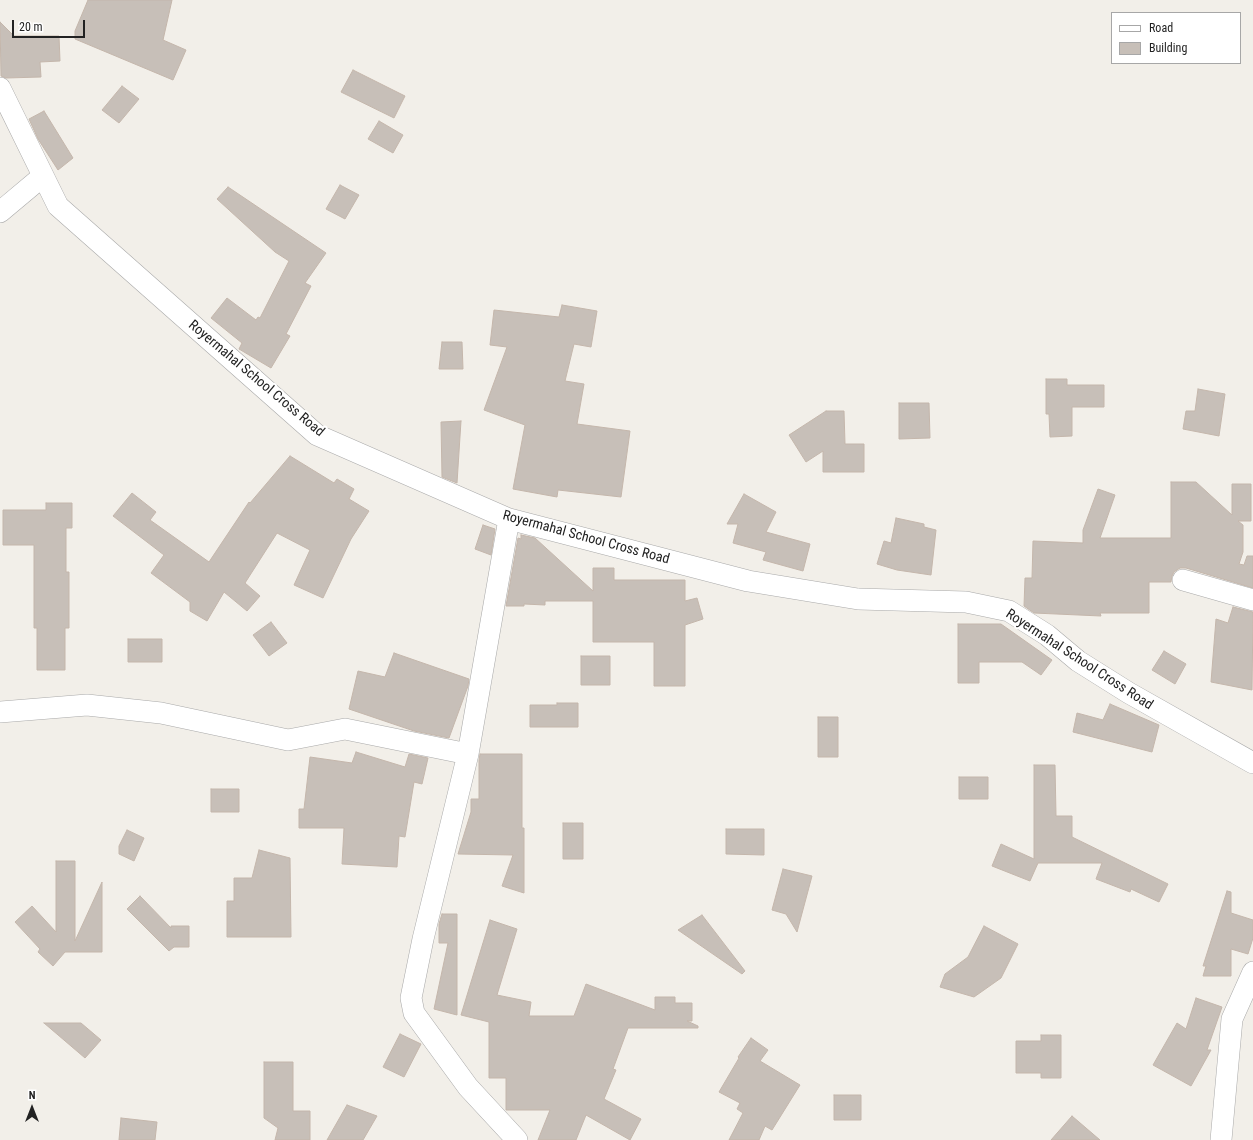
<!DOCTYPE html>
<style>
body{margin:0}
#map{position:relative;width:1253px;height:1140px;overflow:hidden;background:#f2efe9;font-family:"Roboto Condensed",sans-serif}
canvas{display:block}
.legend{position:absolute;left:1111px;top:12px;width:130px;height:52px;box-sizing:border-box;background:#fff;border:1px solid #a7a7a7;margin:0;padding:5px 7px;list-style:none;font-size:12px;color:#222}
.legend li{display:flex;align-items:center;gap:8px;height:20px}
.legend b{width:20px;border:1px solid #a7a7a7}
.north{position:absolute;left:12px;top:1088px;width:40px;height:40px;-webkit-text-stroke:3px #fff;paint-order:stroke;rotate:0deg;font-size:11px;font-weight:700;line-height:16px;text-align:center;color:#222}
.north::after{content:'';display:block;margin:auto;width:14px;height:18px;background:#222;clip-path:polygon(50% 0,100% 100%,50% 72%,0 100%)}
.scale{position:absolute;left:12px;top:20px;width:73px;height:18px;box-sizing:border-box;border:2px solid #222;border-top:0;padding-left:5px;font-size:12px;line-height:14px;white-space:nowrap;color:#222;-webkit-text-stroke:3px #fff;paint-order:stroke}
</style>
<div id="map">
<canvas width="1253" height="1140"></canvas>
<ul class="legend">
<li><b style="height:5px;background:#fff"></b>Road</li>
<li><b style="height:11px;background:#c7bfb8"></b>Building</li>
</ul>
<div class="north">N</div>
<div class="scale">20 m</div>
</div>
<script>
const g = document.querySelector('canvas').getContext('2d');
g.lineJoin = 'round';
function fill(path, color) { g.fillStyle = color; g.fill(path, 'evenodd'); }
const shape = rows => new Path2D(rows.map(r => 'M' + r).join(''));
function stroke(path, color, width, dash) { g.strokeStyle = color; g.lineWidth = width; g.lineCap = dash ? 'butt' : 'round'; g.setLineDash(dash || []); g.stroke(path); }
function write(font, color, halo, rows, align = 'center') {
  g.font = font + ' "Roboto Condensed",sans-serif'; g.lineWidth = 4; g.setLineDash([]); g.textBaseline = 'middle'; g.strokeStyle = halo; g.fillStyle = color; for (const [text, x, y, turn = 0] of rows) {
    g.save(); g.translate(x, y); g.rotate((+turn || 0) * Math.PI / 180); g.textAlign = isNaN(turn) ? turn : align; if (halo) g.strokeText(text, 0, 0); g.fillText(text, 0, 0); g.restore();
  }
}
const building = shape([
 [88,0,172,0,163,40,186,50,173,80,75,39,75,31,88,0],
 [0,22,14,36,59,36,60,61,40,62,41,77,6,78,1,76,0,22],
 [353,70,405,96,394,118,341,92,353,70],
 [122,86,139,99,119,123,102,110,122,86],
 [44,111,73,158,58,170,38,139,29,119,44,111],
 [379,121,403,135,393,153,368,139,379,121],
 [340,185,359,195,345,219,326,209,340,185],
 [228,187,326,253,305,283,311,286,286,334,290,336,271,368,239,349,242,343,211,318,227,298,256,320,258,317,260,318,289,261,275,252,217,199,228,187],
 [562,305,597,311,591,347,574,344,565,381,584,384,577,424,630,431,621,497,558,490,557,497,513,489,525,425,484,410,507,347,490,345,494,310,559,317,562,305],
 [442,342,462,342,463,369,439,369,442,342],
 [1046,379,1067,379,1067,385,1104,385,1104,407,1072,407,1072,436,1050,437,1049,414,1046,414,1046,379],
 [1198,389,1225,394,1219,436,1183,429,1186,411,1195,411,1198,389],
 [899,403,929,403,930,438,899,439,899,403],
 [826,411,844,411,845,444,864,444,864,472,823,472,823,451,806,462,789,435,826,411],
 [461,421,457,483,442,477,441,422,461,421],
 [290,456,334,483,337,479,354,489,349,499,369,511,351,539,323,598,294,585,310,550,277,533,245,583,260,596,247,611,224,592,207,621,190,611,190,602,151,573,164,555,113,516,132,493,156,512,150,520,209,562,249,502,250,503,290,456],
 [1171,482,1196,482,1232,515,1232,484,1251,484,1251,521,1238,521,1243,525,1243,552,1239,564,1244,565,1247,556,1253,556,1253,588,1186,568,1180,568,1174,572,1172,576,1171,582,1149,582,1149,613,1100,613,1101,616,1034,613,1024,606,1025,578,1032,578,1033,541,1083,543,1083,530,1098,489,1115,495,1100,538,1171,538,1171,482],
 [744,494,776,512,766,532,810,544,803,571,763,560,766,552,733,543,738,524,727,524,744,494],
 [46,503,72,503,72,528,66,528,66,572,69,572,69,628,65,628,65,670,37,670,37,628,34,628,34,545,3,545,3,510,46,510,46,503],
 [896,518,924,524,924,527,936,530,931,575,897,570,877,564,884,541,891,543,896,518],
 [483,525,495,529,491,555,475,549,483,525],
 [521,535,535,538,593,591,593,568,614,568,614,580,685,580,685,601,697,598,703,619,685,625,685,686,654,686,654,642,593,642,593,601,545,601,545,605,524,604,524,606,506,606,518,538,521,539,521,535],
 [1233,607,1253,612,1252,690,1211,682,1216,619,1228,623,1233,607],
 [271,622,287,643,269,656,253,635,271,622],
 [958,624,1001,624,1052,660,1041,675,1022,662,979,662,979,683,958,683,958,624],
 [128,639,162,639,162,662,128,662,128,639],
 [1164,651,1186,664,1175,684,1152,670,1164,651],
 [394,653,469,679,468,686,449,738,414,731,349,709,358,671,385,677,394,653],
 [581,656,610,656,610,685,581,685,581,656],
 [557,703,578,703,578,727,530,727,530,705,557,705,557,703],
 [1110,704,1159,725,1152,752,1073,732,1077,713,1103,720,1110,704],
 [818,717,838,717,838,757,818,757,818,717],
 [356,752,405,767,409,754,428,758,422,784,414,782,405,837,399,836,397,867,342,864,344,828,299,828,299,809,304,809,310,757,352,763,356,752],
 [480,754,522,754,522,828,524,828,524,893,502,886,513,855,458,854,471,812,471,799,479,799,479,760,480,754],
 [1034,765,1055,765,1056,816,1072,816,1072,837,1168,884,1159,902,1131,889,1130,892,1096,879,1102,863,1038,863,1030,881,992,866,1001,844,1034,859,1034,765],
 [959,777,988,777,988,799,959,799,959,777],
 [211,789,239,789,239,812,211,812,211,789],
 [563,823,583,823,583,859,563,859,563,823],
 [726,829,764,829,764,855,726,854,726,829],
 [127,830,144,838,134,861,119,854,119,846,127,830],
 [259,850,290,858,291,937,227,937,227,901,234,901,234,878,252,878,259,850],
 [56,861,75,861,75,941,102,882,102,952,65,952,53,966,38,952,40,949,15,922,32,906,56,932,56,861],
 [783,869,812,876,797,932,786,914,772,910,783,869],
 [1227,891,1231,892,1231,913,1253,920,1253,938,1248,954,1231,949,1231,976,1203,976,1206,966,1203,966,1227,891],
 [140,896,171,928,171,926,189,926,189,947,174,947,169,951,127,909,140,896],
 [442,914,457,914,457,1015,434,1009,448,943,439,943,439,924,442,914],
 [702,915,745,971,742,974,678,930,702,915],
 [490,920,517,929,497,995,531,1002,529,1016,574,1016,586,984,655,1010,655,997,675,997,675,1003,692,1003,692,1021,687,1021,698,1026,698,1028,628,1028,613,1069,616,1070,604,1099,641,1119,630,1140,586,1115,576,1140,538,1140,550,1110,506,1110,506,1078,489,1078,489,1022,461,1015,490,920],
 [984,926,1018,944,1001,978,974,997,940,987,945,974,968,957,984,926],
 [1196,998,1222,1007,1207,1050,1211,1050,1191,1086,1153,1065,1177,1023,1186,1029,1196,998],
 [44,1023,81,1023,101,1040,85,1058,44,1023],
 [400,1034,421,1044,404,1077,383,1067,400,1034],
 [1041,1035,1061,1035,1061,1078,1041,1078,1041,1073,1016,1073,1016,1041,1041,1041,1041,1035],
 [751,1038,768,1050,760,1061,800,1085,772,1130,765,1126,759,1140,729,1140,743,1113,737,1109,740,1103,719,1092,739,1058,738,1057,751,1038],
 [264,1062,293,1062,293,1111,310,1111,310,1140,275,1140,278,1128,264,1118,264,1062],
 [834,1095,861,1095,861,1120,834,1120,834,1095],
 [347,1105,377,1116,363,1140,327,1140,347,1105],
 [1072,1116,1100,1140,1051,1140,1072,1116],
 [121,1118,157,1122,155,1140,119,1140,121,1118]
]);
const minor = shape([
 [0,88,58,206,317,435,509,519,748,581,858,599,966,602,1009,611,1047,635,1078,661,1129,693,1253,763],
 [0,212,43,176],
 [509,519,468,754,423,939,411,998,414,1013,468,1087,517,1140],
 [1183,580,1253,600],
 [0,712,87,705,161,713,288,740,345,729,468,754],
 [1221,1140,1232,1019,1253,972]
]);
const streetNames = [
 ["Royermahal School Cross Road",256,379,40],
 ["Royermahal School Cross Road",586,538,15],
 ["Royermahal School Cross Road",1079,660,33]
];
fill(building, '#c7bfb8');
stroke(building, '#c4b6ab', 1);
stroke(minor, '#a9a9a9', 22);
stroke(minor, '#fff', 21);
write('14px', '#222', '#fff', streetNames);
</script>
